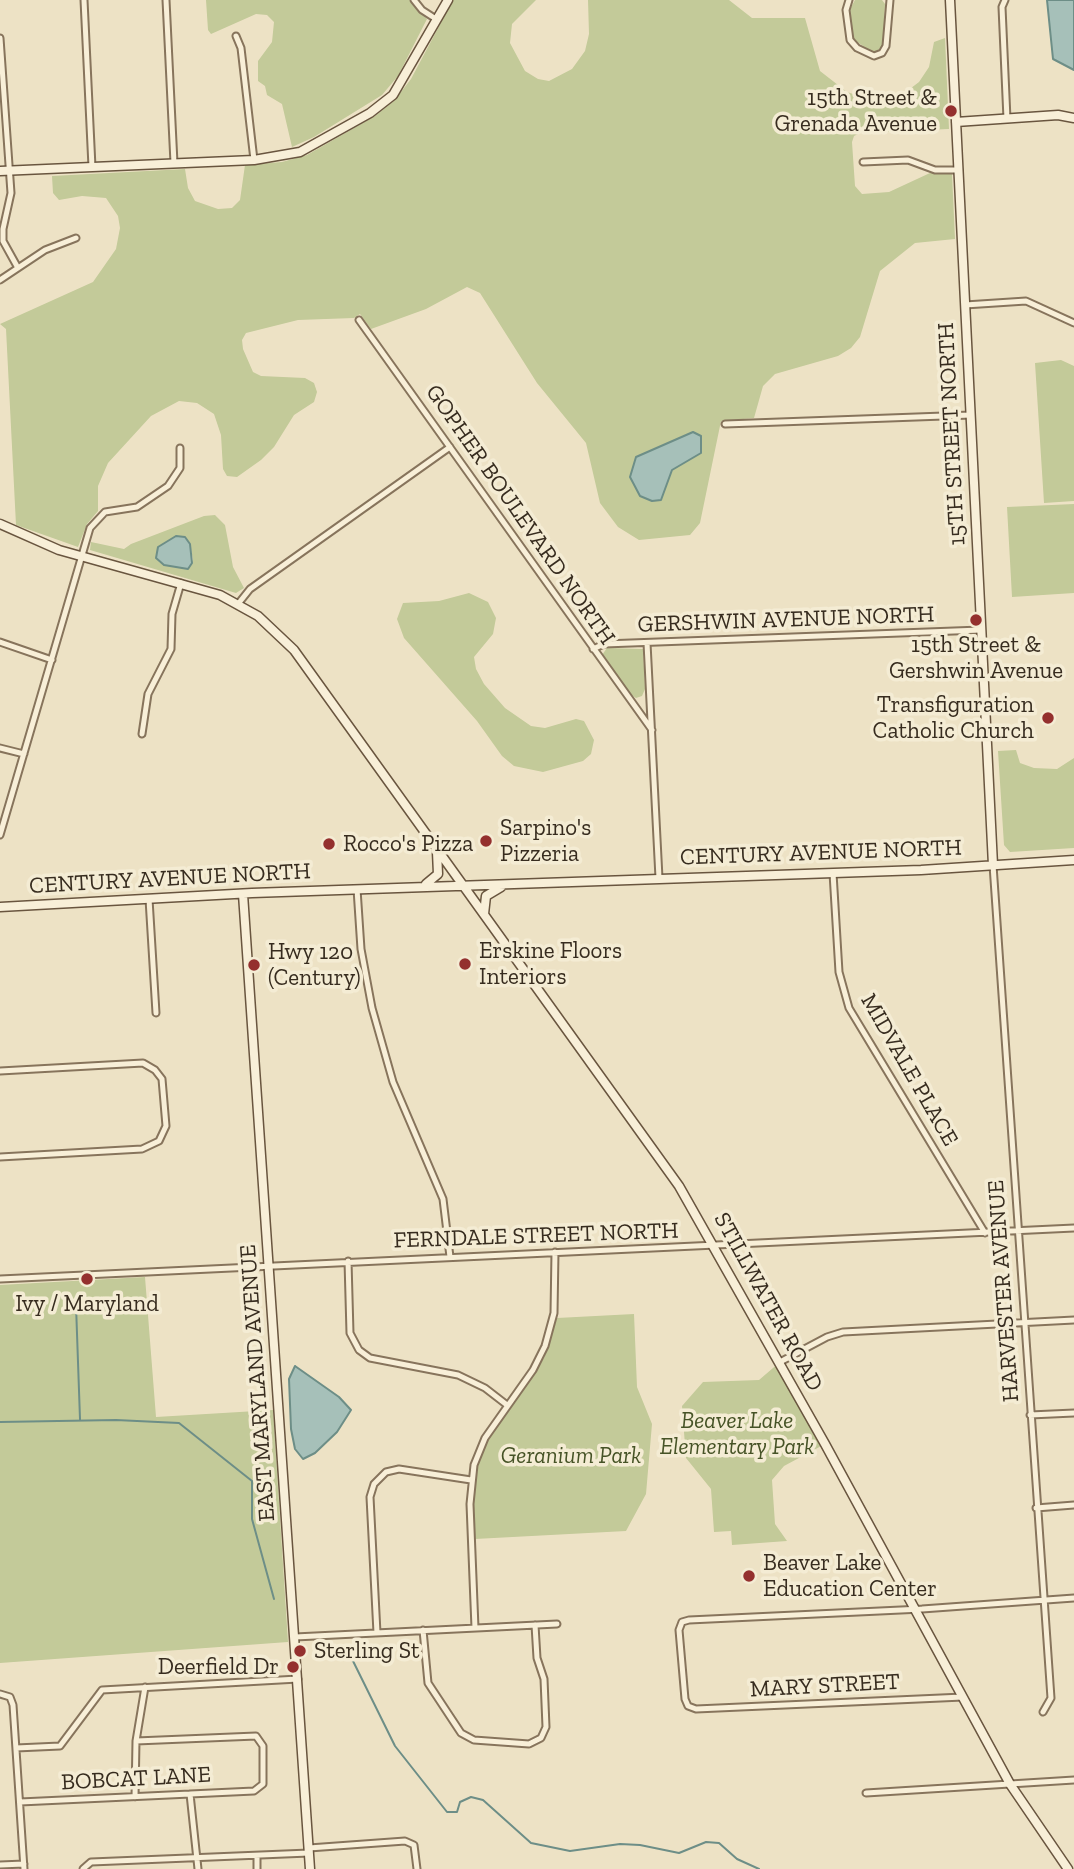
<!DOCTYPE html>
<style>
body{margin:0}
canvas{display:block;background:#ede2c5}
</style>
<canvas width="1074" height="1869"></canvas>
<script>
const g = document.querySelector('canvas').getContext('2d');
g.lineJoin = 'round';
function fill(path, color) { g.fillStyle = color; g.fill(path, 'evenodd'); }
const shape = rows => new Path2D(rows.map(r => 'M' + r).join(''));
function stroke(path, color, width, dash) { g.strokeStyle = color; g.lineWidth = width; g.lineCap = dash ? 'butt' : 'round'; g.setLineDash(dash || []); g.stroke(path); }
function write(font, color, halo, rows, align = 'center') {
  g.font = font + ' "Zilla Slab",serif'; g.lineWidth = 7; g.setLineDash([]); g.textBaseline = 'middle'; g.strokeStyle = halo; g.fillStyle = color; for (const [text, x, y, turn = 0] of rows) {
    g.save(); g.translate(x, y); g.rotate((+turn || 0) * Math.PI / 180); g.textAlign = isNaN(turn) ? turn : align; if (halo) g.strokeText(text, 0, 0); g.fillText(text, 0, 0); g.restore();
  }
}
const green = shape([
 [206,0,410,0,427,19,398,76,382,95,314,137,292,147,282,104,267,95,265,86,258,81,258,61,272,42,274,22,267,15,256,14,211,34,208,30],
 [453,0,536,0,512,24,510,43,525,71,538,79,549,81,572,69,585,51,589,34,588,0,729,0,752,18,805,18,820,71,847,92,881,103,894,101,919,82,929,67,934,42,945,38,949,129,860,133,854,136,852,142,855,186,862,194,889,192,930,173,952,174,955,239,915,243,880,271,860,337,851,348,838,356,775,374,763,386,754,418,721,421,700,523,690,535,639,540,618,527,600,503,586,443,537,383,480,293,467,287,426,309,371,329,360,314,354,318,298,320,246,333,242,340,243,349,253,372,261,376,305,378,314,383,317,392,314,402,294,415,274,447,261,460,237,477,227,476,223,469,221,435,214,414,197,403,179,401,151,416,108,463,98,486,98,511,87,524,78,547,16,525,6,329,0,324,93,282,116,249,120,228,118,216,106,198,82,196,59,200,53,193,52,176,185,169,188,188,195,201,218,209,232,208,240,200,245,165,282,162,307,155,375,116,394,101,411,79],
 [855,0,882,0,885,4,883,45,878,51,871,51,854,40,849,11],
 [1061,360,1074,366,1074,501,1044,503,1035,363],
 [1074,504,1074,593,1012,597,1007,507],
 [215,515,225,525,233,567,244,588,236,593,90,550,91,542,124,549,131,544,204,516],
 [185,537,190,544,193,560,188,569,159,562,158,547,172,538],
 [469,593,488,602,496,618,493,634,474,657,476,669,484,684,505,708,531,726,545,728,576,719,584,721,594,740,591,754,583,761,543,772,514,766,502,756,477,721,404,638,397,619,403,603,439,601],
 [607,648,643,649,645,689,642,696,636,698,630,694,602,655],
 [1016,750,1020,763,1034,768,1057,769,1074,758,1074,848,1010,852,1004,845,998,751],
 [145,1277,156,1417,273,1410,288,1642,0,1663,0,1285],
 [634,1314,637,1387,652,1424,646,1494,626,1531,475,1539,473,1481,487,1439,544,1358,557,1318],
 [780,1362,825,1444,784,1466,772,1480,775,1524,787,1541,732,1545,731,1531,714,1532,711,1489,686,1458,682,1406,703,1382,759,1380]
]);
const water = shape([
 [1047,0,1074,0,1074,70,1053,59,1047,0],
 [693,432,701,436,701,453,672,470,661,500,652,501,640,496,630,477,636,457,693,432],
 [176,536,185,537,190,544,192,563,188,569,164,565,156,558,158,547,176,536],
 [295,1366,339,1397,351,1410,337,1432,315,1453,303,1459,295,1449,291,1429,289,1379,295,1366]
]);
const stream = shape([
 [76,1305,80,1419],
 [0,1422,116,1420,179,1423,252,1481,252,1519,274,1599],
 [338,1649,353,1661,395,1746,447,1812,457,1812,460,1802,471,1797,483,1800,531,1843,570,1851,620,1844,640,1845,679,1853,706,1842,719,1843,737,1859,759,1869]
]);
const street = shape([
 [84,0,92,167],
 [166,0,174,163],
 [414,0,422,10,436,19],
 [849,0,846,10,850,40,857,48,874,56,882,53,886,46,890,0],
 [1005,0,1002,7,1007,119],
 [236,36,241,48,254,160],
 [0,38,11,193,3,229,3,241,18,268],
 [863,162,908,160,935,170,959,170],
 [0,280,45,250,76,238],
 [965,305,1026,301,1074,323],
 [359,320,652,730],
 [725,424,971,415],
 [238,604,250,589,450,447],
 [0,642,52,660],
 [647,643,659,878],
 [593,649,604,644,981,630],
 [142,734,148,694,171,649,172,614,181,583],
 [0,748,24,754],
 [0,835,90,528,105,512,137,507,168,486,180,468,180,448],
 [993,865,1051,1698,1043,1712],
 [833,873,839,972,849,1008,985,1233],
 [357,889,361,949,372,1008,393,1082,443,1199,450,1257],
 [149,899,156,1013],
 [0,1071,143,1063,155,1070,162,1079,166,1126,159,1141,142,1149,0,1157],
 [348,1261,350,1333,359,1350,370,1358,458,1375,485,1388,507,1405],
 [0,1279,1074,1228],
 [780,1362,827,1337,843,1332,1074,1320],
 [1030,1415,1074,1413],
 [1036,1508,1074,1505],
 [475,1628,470,1504,474,1465,485,1438,533,1370,545,1346,554,1313,555,1252],
 [423,1630,428,1683,461,1733,474,1740,529,1744,541,1738,546,1727,544,1679,537,1658,535,1625],
 [377,1633,370,1497,374,1484,386,1472,399,1469,471,1480],
 [295,1637,557,1624],
 [0,1694,10,1697,13,1705,24,1869],
 [963,1697,696,1709,688,1706,685,1699,679,1630,682,1622,689,1620,922,1609,1074,1598],
 [16,1748,60,1746,102,1690,298,1679],
 [866,1793,1074,1780],
 [190,1794,198,1869],
 [135,1797,136,1741,145,1687],
 [20,1802,254,1791,263,1784,263,1746,256,1736,136,1741],
 [309,1848,405,1841,414,1845,417,1869],
 [257,1856,257,1869],
 [0,1865,24,1864],
 [83,1869,91,1862,309,1853]
]);
const secondary = shape([
 [950,0,993,865],
 [956,122,1058,115,1074,118],
 [0,171,254,160,300,152,370,113,393,95,448,0],
 [0,524,59,550,220,595,258,616,294,650,679,1186,825,1444,1010,1784,1068,1869],
 [426,884,438,874,437,852],
 [243,894,310,1869],
 [0,907,252,893,921,870,1074,860],
 [484,914,486,896,501,887]
]);
const markers = [
 [951,111,7,"#94302e"],
 [976,620,7,"#94302e"],
 [1048,718,7,"#94302e"],
 [486,841,7,"#94302e"],
 [329,844,7,"#94302e"],
 [465,964,7,"#94302e"],
 [254,965,7,"#94302e"],
 [87,1279,7,"#94302e"],
 [749,1576,7,"#94302e"],
 [300,1651,7,"#94302e"],
 [293,1667,7,"#94302e"]
];
const poiNames = [
 ["15th Street &",937,98,"right"],
 ["Grenada Avenue",937,124,"right"],
 ["15th Street &",976,645,"center"],
 ["Gershwin Avenue",976,671,"center"],
 ["Transfiguration",1034,705,"right"],
 ["Catholic Church",1034,731,"right"],
 ["Sarpino's",500,828],
 ["Pizzeria",500,854],
 ["Rocco's Pizza",343,844],
 ["Erskine Floors",479,951],
 ["Interiors",479,977],
 ["Hwy 120",268,952],
 ["(Century)",268,978],
 ["Ivy / Maryland",87,1304,"center"],
 ["Beaver Lake",763,1563],
 ["Education Center",763,1589],
 ["Sterling St",314,1651],
 ["Deerfield Dr",279,1667,"right"]
];
const streetNames = [
 ["15TH STREET NORTH",952,434,-93],
 ["GOPHER BOULEVARD NORTH",520,515,55],
 ["GERSHWIN AVENUE NORTH",786,620,-2],
 ["CENTURY AVENUE NORTH",821,853,-2],
 ["CENTURY AVENUE NORTH",170,879,-3],
 ["MIDVALE PLACE",909,1070,60],
 ["FERNDALE STREET NORTH",536,1236,-2],
 ["HARVESTER AVENUE",1004,1291,-94],
 ["STILLWATER ROAD",768,1302,61],
 ["EAST MARYLAND AVENUE",258,1383,-94],
 ["MARY STREET",825,1686,-3],
 ["BOBCAT LANE",136,1779,-3]
];
const parkNames = [
 ["Beaver Lake",737,1421],
 ["Elementary Park",737,1447],
 ["Geranium Park",571,1456]
];
fill(green, '#c3ca99');
fill(water, '#a6c0b9');
stroke(water, '#6d8e87', 2);
stroke(stream, '#6d8e87', 2);
stroke(street, '#87745c', 9);
stroke(secondary, '#69553f', 11);
stroke(street, '#f8efd8', 5);
stroke(secondary, '#f8efd8', 8);
for (const [x, y, r, color] of markers) { const dot = new Path2D(); dot.arc(x, y, r, 0, 2 * Math.PI); g.fillStyle = color; g.fill(dot); stroke(dot, '#f4ecd4', 2.5); }
write('23px', '#372c1f', '#f4ecd4', poiNames, 'left');
write('23px', '#372c1f', '#f4ecd4', streetNames);
write('italic 23px', '#465326', '#f4ecd4', parkNames);
</script>
